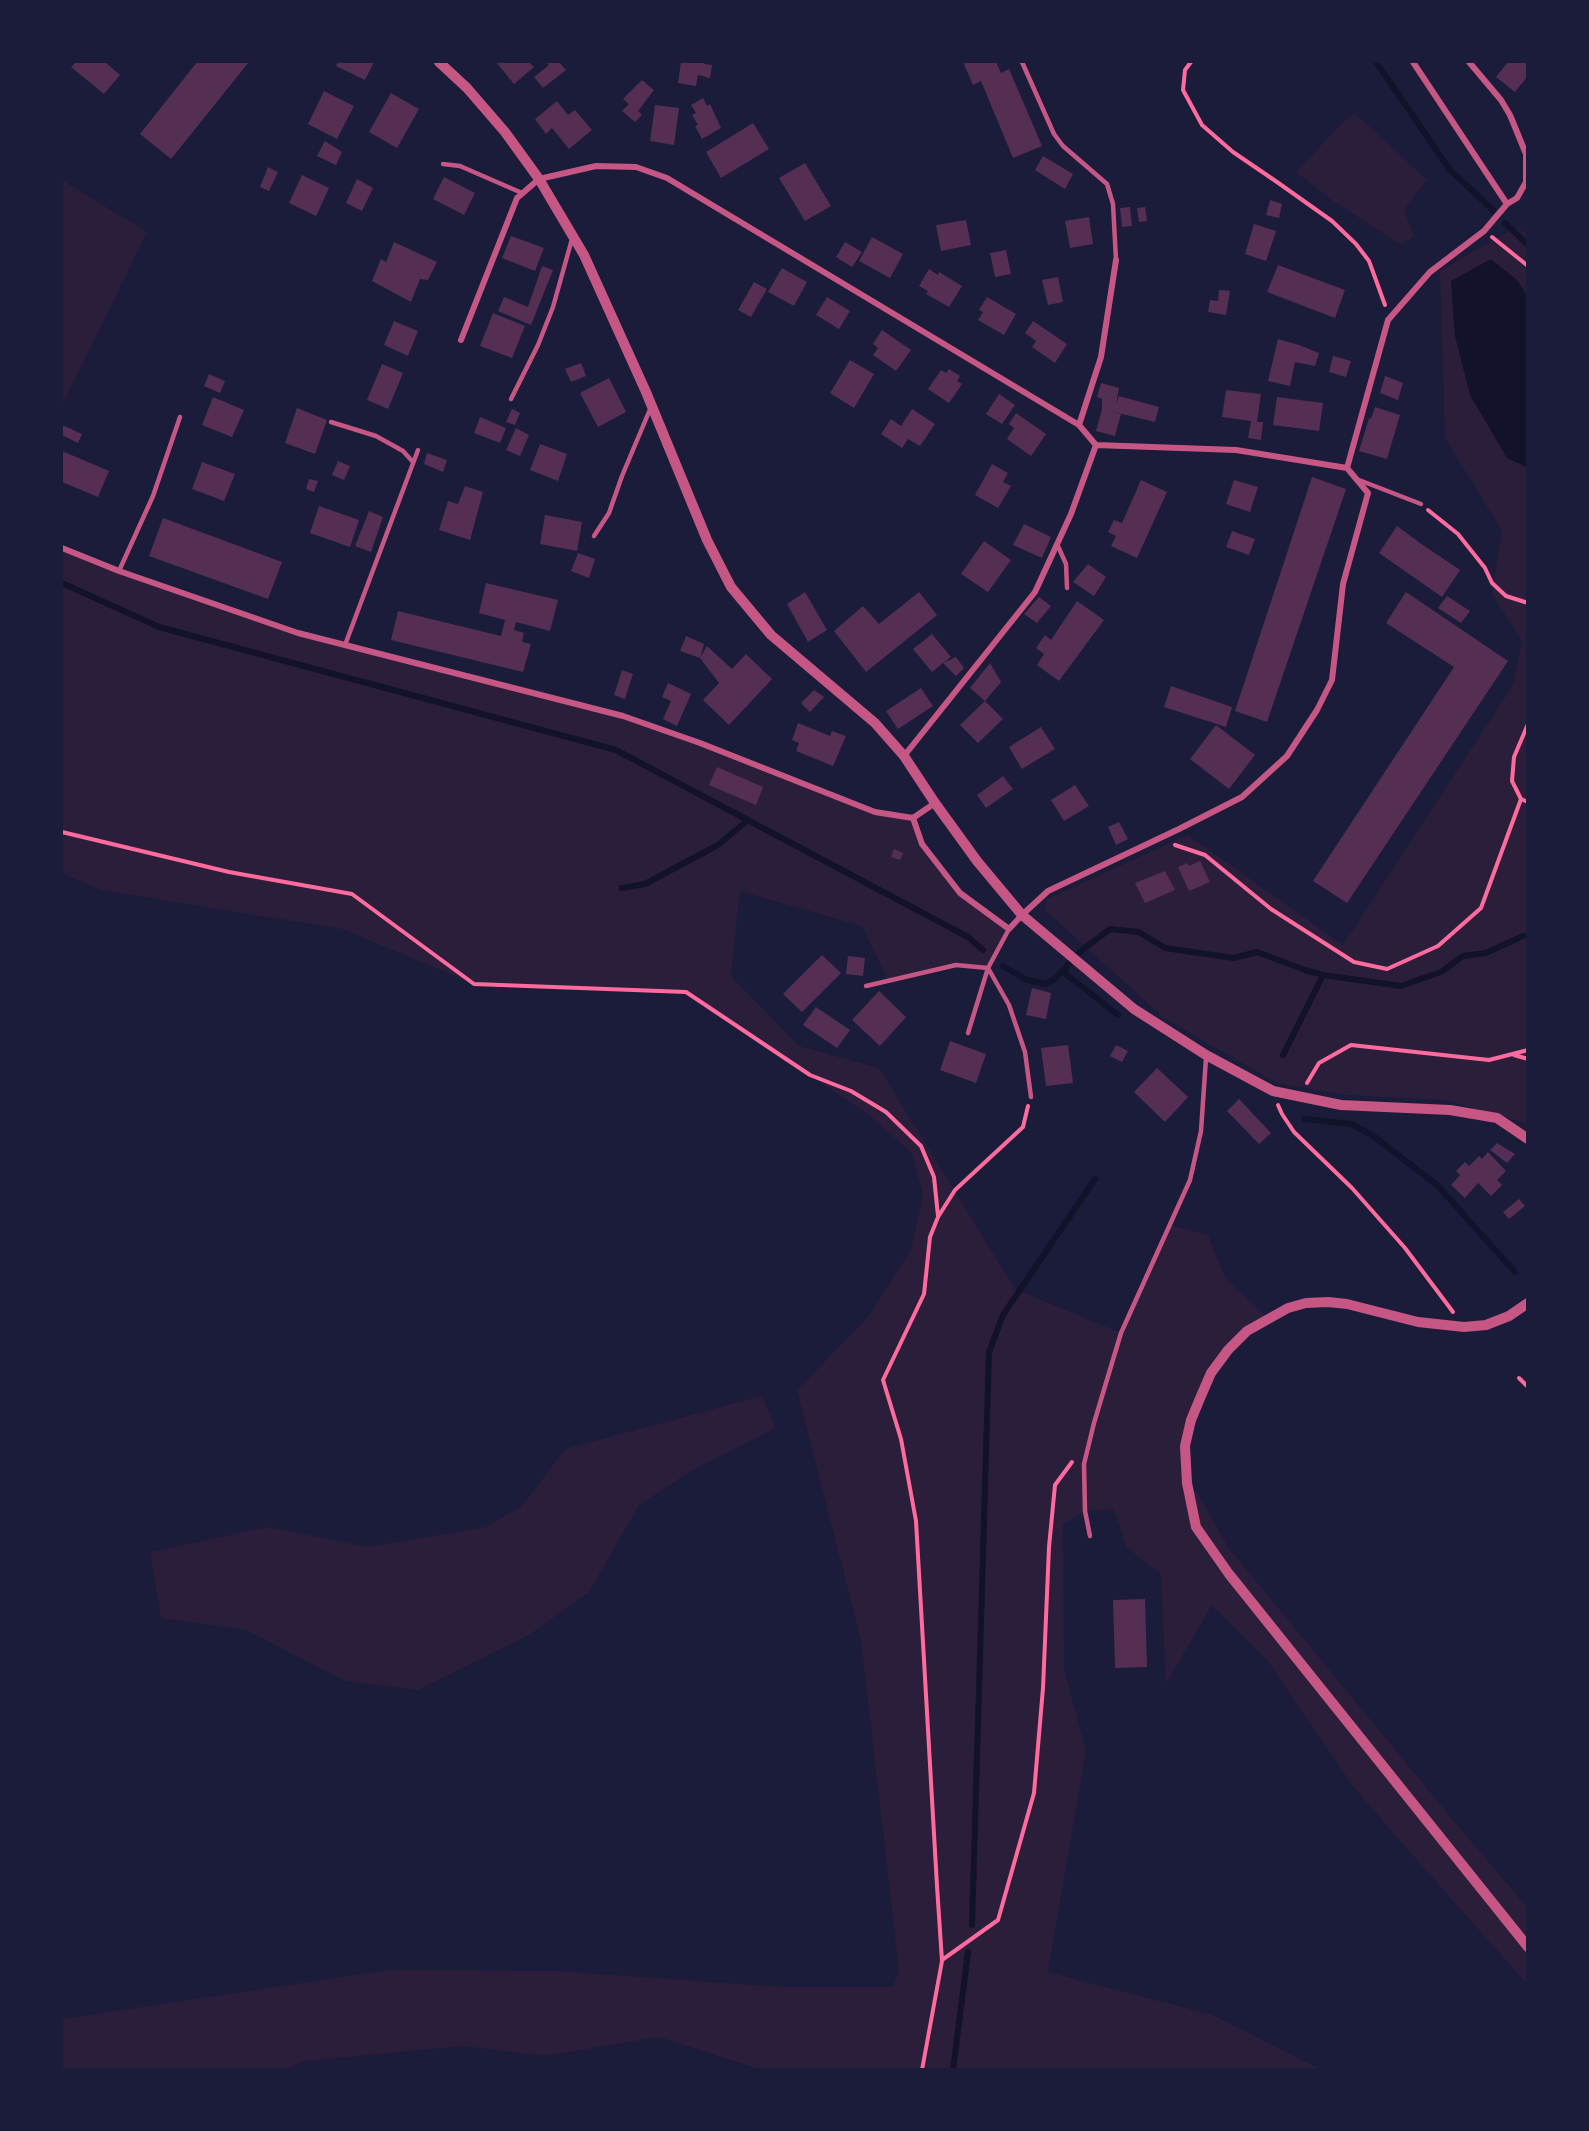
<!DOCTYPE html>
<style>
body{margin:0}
#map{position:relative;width:1589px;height:2131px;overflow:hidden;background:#1b1b3a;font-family:"Work Sans",sans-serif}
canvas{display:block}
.frame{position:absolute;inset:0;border:63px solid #1b1b3a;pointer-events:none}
</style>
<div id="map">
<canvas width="1589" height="2131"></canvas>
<div class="frame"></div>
</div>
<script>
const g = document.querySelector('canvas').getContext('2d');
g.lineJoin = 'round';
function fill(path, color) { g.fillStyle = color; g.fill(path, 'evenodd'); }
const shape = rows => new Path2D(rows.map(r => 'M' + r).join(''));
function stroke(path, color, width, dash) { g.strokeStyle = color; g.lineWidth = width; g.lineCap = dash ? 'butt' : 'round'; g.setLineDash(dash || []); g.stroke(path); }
const green = shape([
 [1355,113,1427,180,1404,210,1414,236,1401,245,1333,201,1296,172,1340,125],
 [62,180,147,232,62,406],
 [1514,228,1527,233,1527,296,1517,280,1507,458,1527,467,1527,1126,1522,1122,1445,1100,1346,1095,1277,1083,1164,1018,1045,910,1047,899,1188,835,1343,945,1513,685,1522,641,1492,594,1502,531,1445,438,1440,271],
 [62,548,298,633,623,716,875,812,913,818,922,844,960,893,1009,929,988,968,956,965,889,982,862,926,740,891,731,976,799,1046,879,1068,1015,1289,1121,1333,1170,1225,1208,1235,1225,1278,1269,1319,1228,1350,1191,1420,1187,1483,1198,1494,1228,1547,1458,1826,1527,1907,1527,1984,1400,1841,1352,1785,1267,1660,1212,1605,1166,1684,1161,1574,1126,1547,1114,1509,1085,1511,1063,1525,1064,1669,1086,1751,1048,1972,1213,2015,1320,2069,759,2069,659,2037,545,2056,462,2046,304,2061,286,2069,62,2069,62,2019,389,1970,558,1971,782,1987,893,1987,899,1971,861,1640,797,1390,868,1317,911,1250,923,1194,912,1153,869,1115,686,992,474,984,342,929,101,890,62,873],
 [762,1396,776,1428,691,1471,639,1505,589,1592,529,1635,418,1690,345,1681,246,1630,161,1618,150,1552,268,1527,367,1547,486,1527,522,1506,565,1449]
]);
const water = shape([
 [1491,259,1517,280,1527,296,1527,467,1507,458,1470,395,1455,336,1451,281]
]);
const stream = shape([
 [1376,62,1450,170,1493,210],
 [1505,223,1528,245],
 [62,583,159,627,616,750,968,937,983,950],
 [622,888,645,884,718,845,748,820],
 [1003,966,1027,980,1045,984,1053,980,1066,968,1062,971,1082,950,1110,929,1139,932,1165,948,1234,958,1257,952,1305,970,1323,975,1401,986,1441,972,1463,956,1486,953,1523,936,1528,936],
 [1062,971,1118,1015],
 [1283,1055,1323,975],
 [1305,1119,1351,1124,1372,1135,1437,1185,1515,1272],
 [972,1925,989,1352,1003,1315,1095,1179],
 [953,2070,968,1952]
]);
const building = shape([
 [76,62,105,62,120,75,104,94,71,67],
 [197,62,249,62,171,159,140,134],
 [338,62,374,62,365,80,336,66],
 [496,62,529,62,534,67,514,84],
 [546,62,559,62,566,70,543,88,534,77,549,65],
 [681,62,704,62,704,64,712,65,710,78,698,75,696,86,678,83],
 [963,62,996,62,1001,73,1009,69,1042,146,1013,158,981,81,973,85],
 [1508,62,1527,62,1527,77,1515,92,1496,77],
 [642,80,654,90,638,111,642,115,635,122,622,111,629,104,623,99],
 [324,91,354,106,337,139,308,124],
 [391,93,419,109,397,148,369,132],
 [703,98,707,106,710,104,721,128,702,139,695,126,698,125,692,115,696,113,691,105],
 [557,101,568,115,575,110,592,130,569,149,552,128,546,134,535,119],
 [655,105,679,108,674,145,650,141],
 [753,123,769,149,721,178,706,152],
 [325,141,342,152,336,165,317,156],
 [1043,156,1073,174,1065,189,1035,170],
 [805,163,831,206,805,221,779,178],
 [268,167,278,172,269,191,260,187],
 [302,175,329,188,316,216,289,203],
 [444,177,475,193,464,215,433,199],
 [357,179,373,188,362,211,346,203],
 [1270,200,1282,204,1279,218,1266,215],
 [1130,207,1132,226,1122,227,1120,208],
 [1145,207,1147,221,1139,222,1137,208],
 [1089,217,1093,244,1070,248,1065,221],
 [966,220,971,245,941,251,936,225],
 [1254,224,1276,231,1266,261,1245,254],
 [511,236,544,248,535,271,502,258],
 [872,237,903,254,890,278,859,261],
 [394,242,437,262,428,280,420,279,411,302,372,281,381,259,386,262],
 [845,242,862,252,852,267,836,257],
 [1006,250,1011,274,995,277,990,253],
 [1278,265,1345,290,1335,318,1267,292],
 [542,266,553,270,531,325,498,311,504,297,528,307],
 [782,268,807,282,794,306,768,292],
 [929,269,938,275,939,272,962,286,949,307,926,294,928,291,919,286],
 [1058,277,1063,302,1048,305,1042,280],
 [754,282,767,289,751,317,738,310],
 [1219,290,1230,291,1226,315,1208,312,1210,300,1218,301],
 [827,297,850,311,839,329,816,315],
 [987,297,1016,314,1004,335,978,320,983,312,979,310],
 [493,313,525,326,512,358,480,346],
 [394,321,418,331,408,356,384,345],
 [1033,321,1067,344,1055,363,1032,347,1036,341,1025,333],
 [882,330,911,350,896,371,873,355,878,348,873,344],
 [1278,339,1299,345,1319,353,1315,366,1295,362,1290,386,1268,381],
 [1333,356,1351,361,1346,377,1329,372],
 [850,360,874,374,854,408,830,393],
 [581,363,586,376,571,382,565,369],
 [382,364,403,373,388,409,367,400],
 [949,369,960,376,957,381,962,384,949,403,928,389,941,370,946,373],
 [209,374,225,381,220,393,204,386],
 [1385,376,1403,383,1398,400,1380,393],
 [609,378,626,412,598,427,580,393],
 [1101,383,1119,388,1116,404,1119,396,1159,407,1155,422,1102,409,1121,414,1115,436,1096,431,1102,409,1102,399,1097,397],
 [1226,390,1261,394,1257,422,1263,422,1261,440,1248,438,1251,421,1222,417],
 [999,394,1015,405,1002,424,986,414],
 [213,397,244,410,232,437,202,425],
 [1277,397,1323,403,1319,431,1273,425],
 [1375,407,1400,415,1387,459,1359,451,1369,418,1371,419],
 [297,408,327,420,315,454,285,443],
 [512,409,520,413,515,425,506,422],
 [912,409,935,424,920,446,908,439,902,448,881,434,891,419,901,426],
 [1016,413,1046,434,1031,456,1007,439,1014,428,1009,424],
 [480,417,506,428,500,443,474,433],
 [62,425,82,434,78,443,62,435],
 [516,428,529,435,520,456,506,450],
 [540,444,567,454,558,481,530,470],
 [62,451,109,471,98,497,62,482],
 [427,453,447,460,443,472,424,464],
 [338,461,350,466,344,480,332,475],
 [202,462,235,474,224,501,192,489],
 [992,464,1008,473,1003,482,1011,486,998,508,975,495],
 [1312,477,1346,489,1267,722,1235,711],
 [309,479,318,481,314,492,306,489],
 [1141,480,1167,492,1137,558,1111,546,1116,536,1108,532,1114,520,1122,523],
 [1234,480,1258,487,1250,512,1226,504],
 [465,486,483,492,470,540,439,530,448,501,458,504],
 [319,506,359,520,350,547,310,533],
 [369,511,383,517,371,552,355,546],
 [545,515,582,522,577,551,540,544],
 [163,518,282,562,268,599,149,556],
 [1024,524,1051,537,1042,558,1013,545],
 [1397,526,1420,543,1460,570,1442,597,1379,553],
 [1232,531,1255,539,1249,555,1226,547],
 [984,541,1011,560,988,592,961,574],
 [578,553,595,559,589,578,571,571],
 [1088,564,1106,577,1094,596,1073,582],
 [486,583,558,600,550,631,516,622,514,630,524,633,522,642,531,644,523,672,391,640,398,611,501,636,505,620,479,613],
 [805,592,827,630,808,642,787,604],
 [919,592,937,615,866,672,834,631,863,606,879,624],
 [1406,592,1508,661,1347,903,1313,881,1454,667,1386,623],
 [1447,596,1470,611,1461,623,1438,608],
 [1039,597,1051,606,1037,623,1024,614],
 [1077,601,1104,620,1059,681,1037,665,1044,654,1036,648,1045,635,1051,640],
 [932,634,951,657,943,663,956,657,964,668,956,676,943,663,932,672,913,649],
 [686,636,704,644,700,658,680,651],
 [707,646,732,669,746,654,772,679,729,725,703,700,719,683,700,658],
 [990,663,1001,682,985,701,970,688],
 [622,670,633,674,625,699,614,695],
 [668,683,691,694,677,726,663,719,671,701,662,697],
 [1171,686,1232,707,1226,727,1164,707],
 [921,688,933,706,898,729,886,711],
 [814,690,824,697,810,712,801,703],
 [985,701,1003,719,978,743,960,725],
 [798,723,830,736,832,731,846,736,833,766,796,751,799,743,792,740],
 [1216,725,1255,755,1229,789,1190,759],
 [1041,727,1055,749,1022,769,1009,747],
 [717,767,763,787,756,805,709,785],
 [1003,776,1013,789,986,808,977,795],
 [1075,785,1089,806,1064,821,1051,800],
 [1119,822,1128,839,1116,845,1108,827],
 [894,849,903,853,900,860,891,857],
 [1200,861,1210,882,1189,891,1178,867,1187,863,1189,866],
 [1165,871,1175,890,1145,903,1135,883],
 [822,955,841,973,802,1012,783,994],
 [848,956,865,958,863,976,846,974],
 [1032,988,1051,993,1046,1019,1026,1015],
 [879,991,906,1017,880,1046,852,1020],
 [816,1007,850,1030,837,1048,803,1025],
 [950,1041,986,1054,976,1083,940,1070],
 [1068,1045,1073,1083,1046,1086,1041,1048],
 [1116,1045,1128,1051,1122,1062,1110,1056],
 [1157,1068,1188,1097,1165,1122,1134,1092],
 [1239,1099,1271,1133,1259,1144,1227,1111],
 [1497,1143,1515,1154,1507,1163,1490,1150],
 [1488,1152,1506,1171,1497,1180,1502,1185,1491,1196,1478,1183,1465,1198,1451,1185,1460,1175,1456,1171,1465,1162,1469,1166,1479,1156,1482,1159],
 [1519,1199,1525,1206,1509,1219,1503,1212],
 [1145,1599,1147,1667,1115,1668,1113,1600]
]);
const path = shape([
 [1191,62,1185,70,1183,90,1202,125,1233,152,1277,182,1332,221,1356,244,1369,261,1385,305],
 [1492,237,1528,266],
 [1428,510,1458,534,1485,568,1492,583,1506,596,1528,603],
 [1528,724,1514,757,1512,781,1521,799,1528,802],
 [62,832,229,872,352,894,474,984,686,992,810,1075,851,1091,886,1112,921,1146,934,1177,938,1216],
 [1175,845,1205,855,1271,909,1354,962,1387,969,1438,946,1481,908,1521,799],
 [1514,1055,1528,1059],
 [1307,1083,1319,1063,1351,1045,1489,1060,1528,1050],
 [1278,1105,1282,1114,1294,1132,1352,1188,1405,1248,1453,1312],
 [1519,1378,1528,1387],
 [942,1960,998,1920,1034,1793,1043,1688,1049,1547,1055,1485,1072,1462],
 [922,2070,942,1961,937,1886,916,1521,901,1439,883,1380,924,1294,930,1237,938,1217,955,1190,1023,1127,1028,1106]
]);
const service = shape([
 [1022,62,1054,134,1063,146,1107,184,1113,204,1116,260],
 [443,164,460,166,522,193],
 [511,399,538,345,553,307,572,239],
 [331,422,376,436,403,451,413,462],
 [1359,480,1421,504],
 [594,536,609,513,622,476,651,407],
 [1057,544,1066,564,1067,588],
 [119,571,153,496,180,417],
 [345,645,418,450],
 [866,986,956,965,988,968,1009,1005,1025,1052,1031,1097],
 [968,1033,988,968,1009,929],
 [1090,1536,1085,1511,1084,1464,1094,1423,1121,1333,1190,1180,1201,1131,1206,1058]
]);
const minor = shape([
 [1469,62,1501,100,1510,115,1526,154,1526,182,1517,198,1507,204],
 [461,340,517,198,539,179,596,166,636,167,667,178,1079,425,1096,445,1236,450,1347,468],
 [1079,425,1101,357,1116,260],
 [1347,468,1388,320,1430,272,1484,231,1507,204,1413,62],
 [62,548,119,571,298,633,623,716,700,743,875,812,913,818,935,803],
 [904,756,1035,592,1071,514,1096,445],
 [913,818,922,844,960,893,1009,929,1022,915,1048,891,1179,829,1242,797,1287,756,1317,710,1332,680,1343,584,1368,493,1347,468]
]);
const tertiary = shape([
 [439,62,467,88,505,132,539,179,584,255,646,392,707,540,731,587,771,635,875,723,904,756,935,803,977,861,1022,915,1134,1009,1206,1055,1273,1091,1341,1105,1450,1110,1497,1118,1528,1139],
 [1528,1303,1509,1316,1486,1325,1464,1327,1418,1322,1347,1304,1328,1302,1306,1303,1288,1308,1247,1331,1228,1350,1211,1373,1201,1396,1191,1420,1185,1446,1187,1483,1196,1527,1229,1574,1528,1947]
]);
fill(green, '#2a1e3b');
fill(water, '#12122b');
stroke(stream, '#12122b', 6);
fill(building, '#542f53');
stroke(path, '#ff6b9d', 4);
stroke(service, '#c65784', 4.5);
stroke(minor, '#c65784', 6);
stroke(tertiary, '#c65784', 10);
</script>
